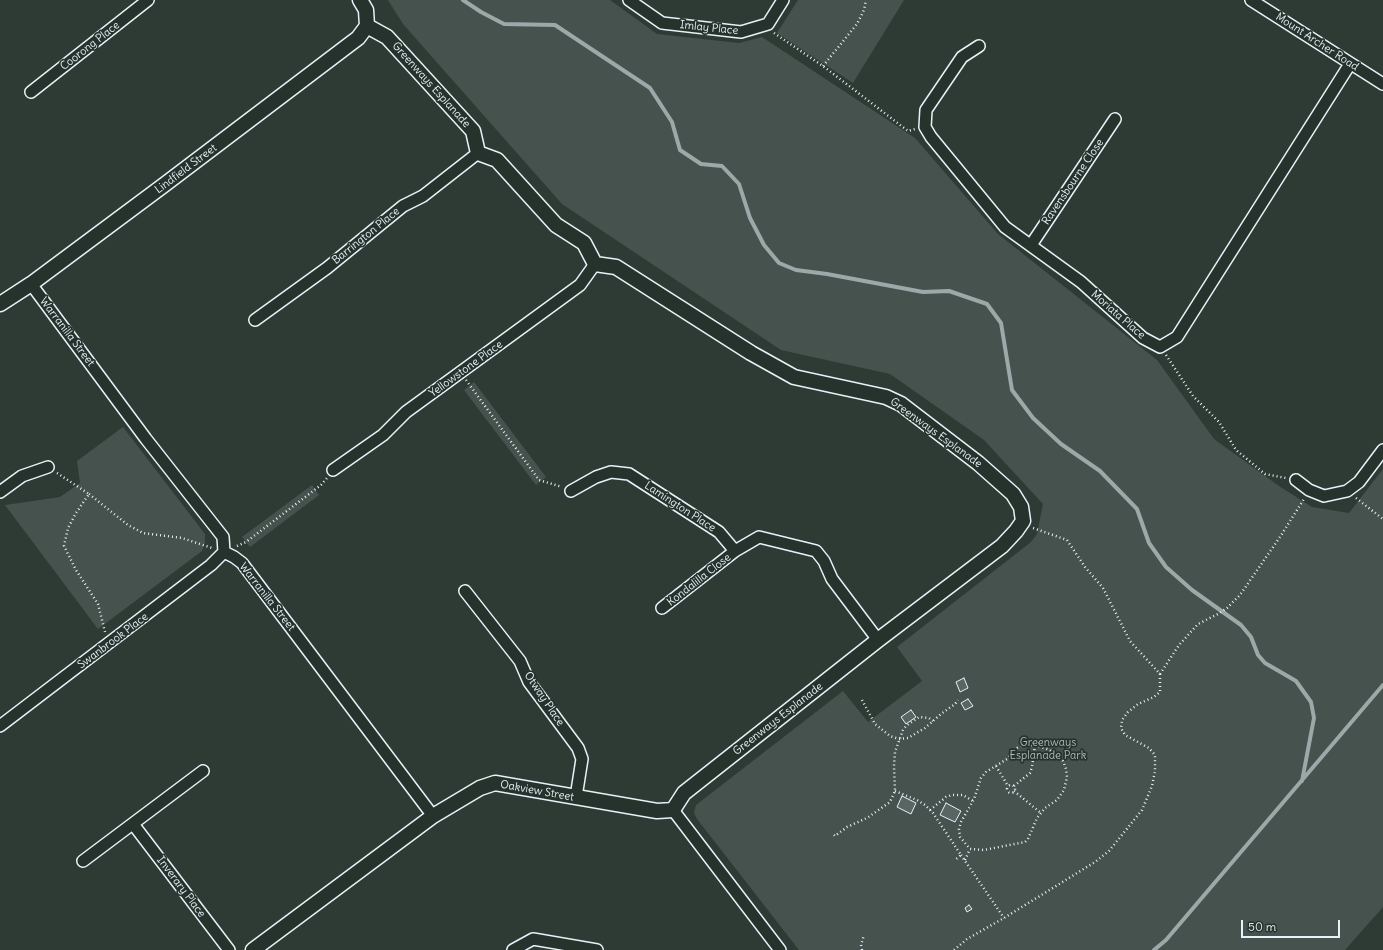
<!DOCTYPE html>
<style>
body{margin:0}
#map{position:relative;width:1383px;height:950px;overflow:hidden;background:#2e3b35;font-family:Delius,sans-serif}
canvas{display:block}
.scale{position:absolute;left:1241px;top:920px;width:99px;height:18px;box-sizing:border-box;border:2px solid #e8f1f8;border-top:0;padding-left:5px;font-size:12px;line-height:14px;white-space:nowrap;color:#e8f1f8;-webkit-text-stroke:3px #26332d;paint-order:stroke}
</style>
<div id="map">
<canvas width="1383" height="950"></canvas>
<div class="scale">50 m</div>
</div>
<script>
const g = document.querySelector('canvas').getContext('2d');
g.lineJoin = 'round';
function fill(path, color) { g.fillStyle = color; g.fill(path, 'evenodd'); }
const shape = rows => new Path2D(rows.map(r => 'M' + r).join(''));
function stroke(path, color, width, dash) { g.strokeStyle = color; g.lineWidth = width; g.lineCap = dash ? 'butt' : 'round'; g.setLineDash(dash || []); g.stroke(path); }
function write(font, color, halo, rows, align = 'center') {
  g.font = font + ' Delius,sans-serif'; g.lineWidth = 3.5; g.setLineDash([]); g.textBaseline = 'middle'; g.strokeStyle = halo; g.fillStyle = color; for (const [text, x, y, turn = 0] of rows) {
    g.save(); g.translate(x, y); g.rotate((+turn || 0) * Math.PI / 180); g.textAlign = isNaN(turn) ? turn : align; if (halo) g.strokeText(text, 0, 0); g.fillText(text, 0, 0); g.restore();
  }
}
const green = shape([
 [388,0,610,0,657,34,739,43,762,37,915,138,998,234,1157,360,1214,439,1279,486,1312,507,1349,513,1383,469,1383,907,1345,950,799,950,697,819,694,813,696,805,843,691,868,722,922,681,897,647,1031,542,1037,534,1043,504,984,440,890,374,781,350,562,204,403,24],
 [798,0,904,0,853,83,777,33],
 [474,382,546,477,536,485,464,390],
 [123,427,205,534,205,542,202,551,98,629,5,505,60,497,80,483,77,461],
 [312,485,319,495,250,547,242,537]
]);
const stream = shape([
 [463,0,481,12,504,24,555,25,650,88,672,122,680,150,701,164,722,166,739,184,750,218,764,245,779,263,796,270,827,274,923,292,949,291,987,304,1001,323,1012,390,1033,418,1061,444,1100,471,1137,509,1149,543,1166,567,1192,590,1241,625,1251,637,1258,655,1265,663,1296,681,1311,702,1314,718,1302,781],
 [1154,950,1166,940,1383,685]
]);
const building = shape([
 [964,678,968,688,960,692,956,682,964,678],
 [968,699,973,706,965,710,961,703,968,699],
 [911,710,916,717,906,724,901,717,911,710],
 [902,796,916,803,911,814,897,807,902,796],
 [946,803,961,811,955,822,940,815,946,803],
 [969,905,972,909,967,912,965,908,969,905]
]);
const path = shape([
 [774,33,823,66,908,131,915,129],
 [823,66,857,24,864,10,866,0],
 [1166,355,1193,396,1219,422,1236,450,1265,474,1286,478],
 [466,380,539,480,562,487],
 [57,473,89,494,76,513,68,528,64,546,76,570,98,604,105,632],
 [89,494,128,525,143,533,182,538,212,548],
 [1356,498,1383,519],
 [237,546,246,542,321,485,327,478],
 [1160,674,1179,645,1198,624,1218,614,1227,608,1240,595,1280,537,1304,499],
 [862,700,875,724,890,736,899,739,908,738,925,728,941,714,955,704,958,700],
 [1023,745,1035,745,1050,750,1063,761,1066,769,1067,777,1064,790,1057,800,1045,808,1037,818,1028,839,1025,842,984,850,970,849,960,837,959,829,961,822,974,799,981,778,986,772,1007,759,1017,748,1023,745],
 [996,766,1008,786],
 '1007 789a4 4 0 1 1 8 0a4 4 0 1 1-8 0Z',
 [1014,786,1030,773,1032,767,1035,745],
 [895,791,917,800,925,805,933,813,961,855,955,860],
 [1014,791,1041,813],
 [930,810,946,797,952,795,963,795,973,801],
 [834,835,835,836,847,827,867,818,890,802,895,791,894,766,895,752,903,730,906,726,919,717,929,718,933,721],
 [961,855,1004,918],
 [965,860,970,849],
 [862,950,861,945,864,935],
 [954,950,967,939,1004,918,1095,862,1109,851,1142,810,1152,786,1155,771,1155,755,1149,748,1125,735,1121,728,1122,720,1128,712,1138,704,1154,697,1160,692,1160,674,1130,641,1103,588,1085,567,1067,540,1033,528]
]);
const minor = shape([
 [629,0,662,23,741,32,768,24,783,0],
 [1251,0,1383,84],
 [979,46,962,57,926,110,925,127,931,137,1005,227,1081,282,1143,338,1160,347,1177,337,1350,64],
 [31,92,148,0],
 [1031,245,1115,119],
 [31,284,146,439,223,537,224,552,234,557,242,563,433,816],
 [255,320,327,268,403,206,423,196,478,153],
 [333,470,383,435,406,412,580,285,595,264],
 [1296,480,1309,490,1324,496,1347,491,1359,482,1383,450],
 [571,491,596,477,611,472,629,474,719,532,735,551],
 [0,492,22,476,48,467],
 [465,591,520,661,529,682,578,748,582,759,576,797],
 [662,608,735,551,759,537,816,551,824,561,832,579,878,640],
 [0,726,211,565,224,552],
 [673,810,780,950],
 [133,824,229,950],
 [83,861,203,771],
 [513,950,533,939,597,950]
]);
const tertiary = shape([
 [0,304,31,284,164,185,350,44,358,38,367,26],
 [253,950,433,816,480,788,495,783,657,811,673,810,684,793,878,640,1002,546,1016,531,1023,521,1021,507,1013,494,978,463,901,404,886,397,794,377,751,353,616,267,595,264,584,243,556,225,497,160,478,153,473,131,387,37,367,26,366,10,360,0]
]);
const streetNames = [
 ["Imlay Place",709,28,6],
 ["Mount Archer Road",1317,42,33],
 ["Coorong Place",90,46,-38],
 ["Greenways Esplanade",431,85,48],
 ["Lindfield Street",186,169,-37],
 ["Ravensbourne Close",1073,182,-56],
 ["Barrington Place",366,236,-39],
 ["Moriata Place",1118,315,41],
 ["Warranilla Street",67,332,53],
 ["Yellowstone Place",466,369,-36],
 ["Greenways Esplanade",936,433,36],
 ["Lamington Place",680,507,33],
 ["Kondalilla Close",699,580,-38],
 ["Warranilla Street",267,597,52],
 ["Swanbrook Place",113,641,-37],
 ["Otway Place",544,699,56],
 ["Greenways Esplanade",778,719,-38],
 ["Oakview Street",537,791,10],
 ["Inverary Place",181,887,53]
];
const parkNames = [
 ["Greenways",1048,743],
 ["Esplanade Park",1048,756]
];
fill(green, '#45524e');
stroke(stream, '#9da8a9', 4);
fill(building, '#596563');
stroke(building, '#e8f1f8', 1);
stroke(minor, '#e8f1f8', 14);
stroke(tertiary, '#e8f1f8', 17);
stroke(path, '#e8f1f8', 2.5, [1, 3]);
stroke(minor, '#26332d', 11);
stroke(tertiary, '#26332d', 14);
write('11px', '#e8f1f8', '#26332d', streetNames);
write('11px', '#afb9bc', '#26332d', parkNames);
</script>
